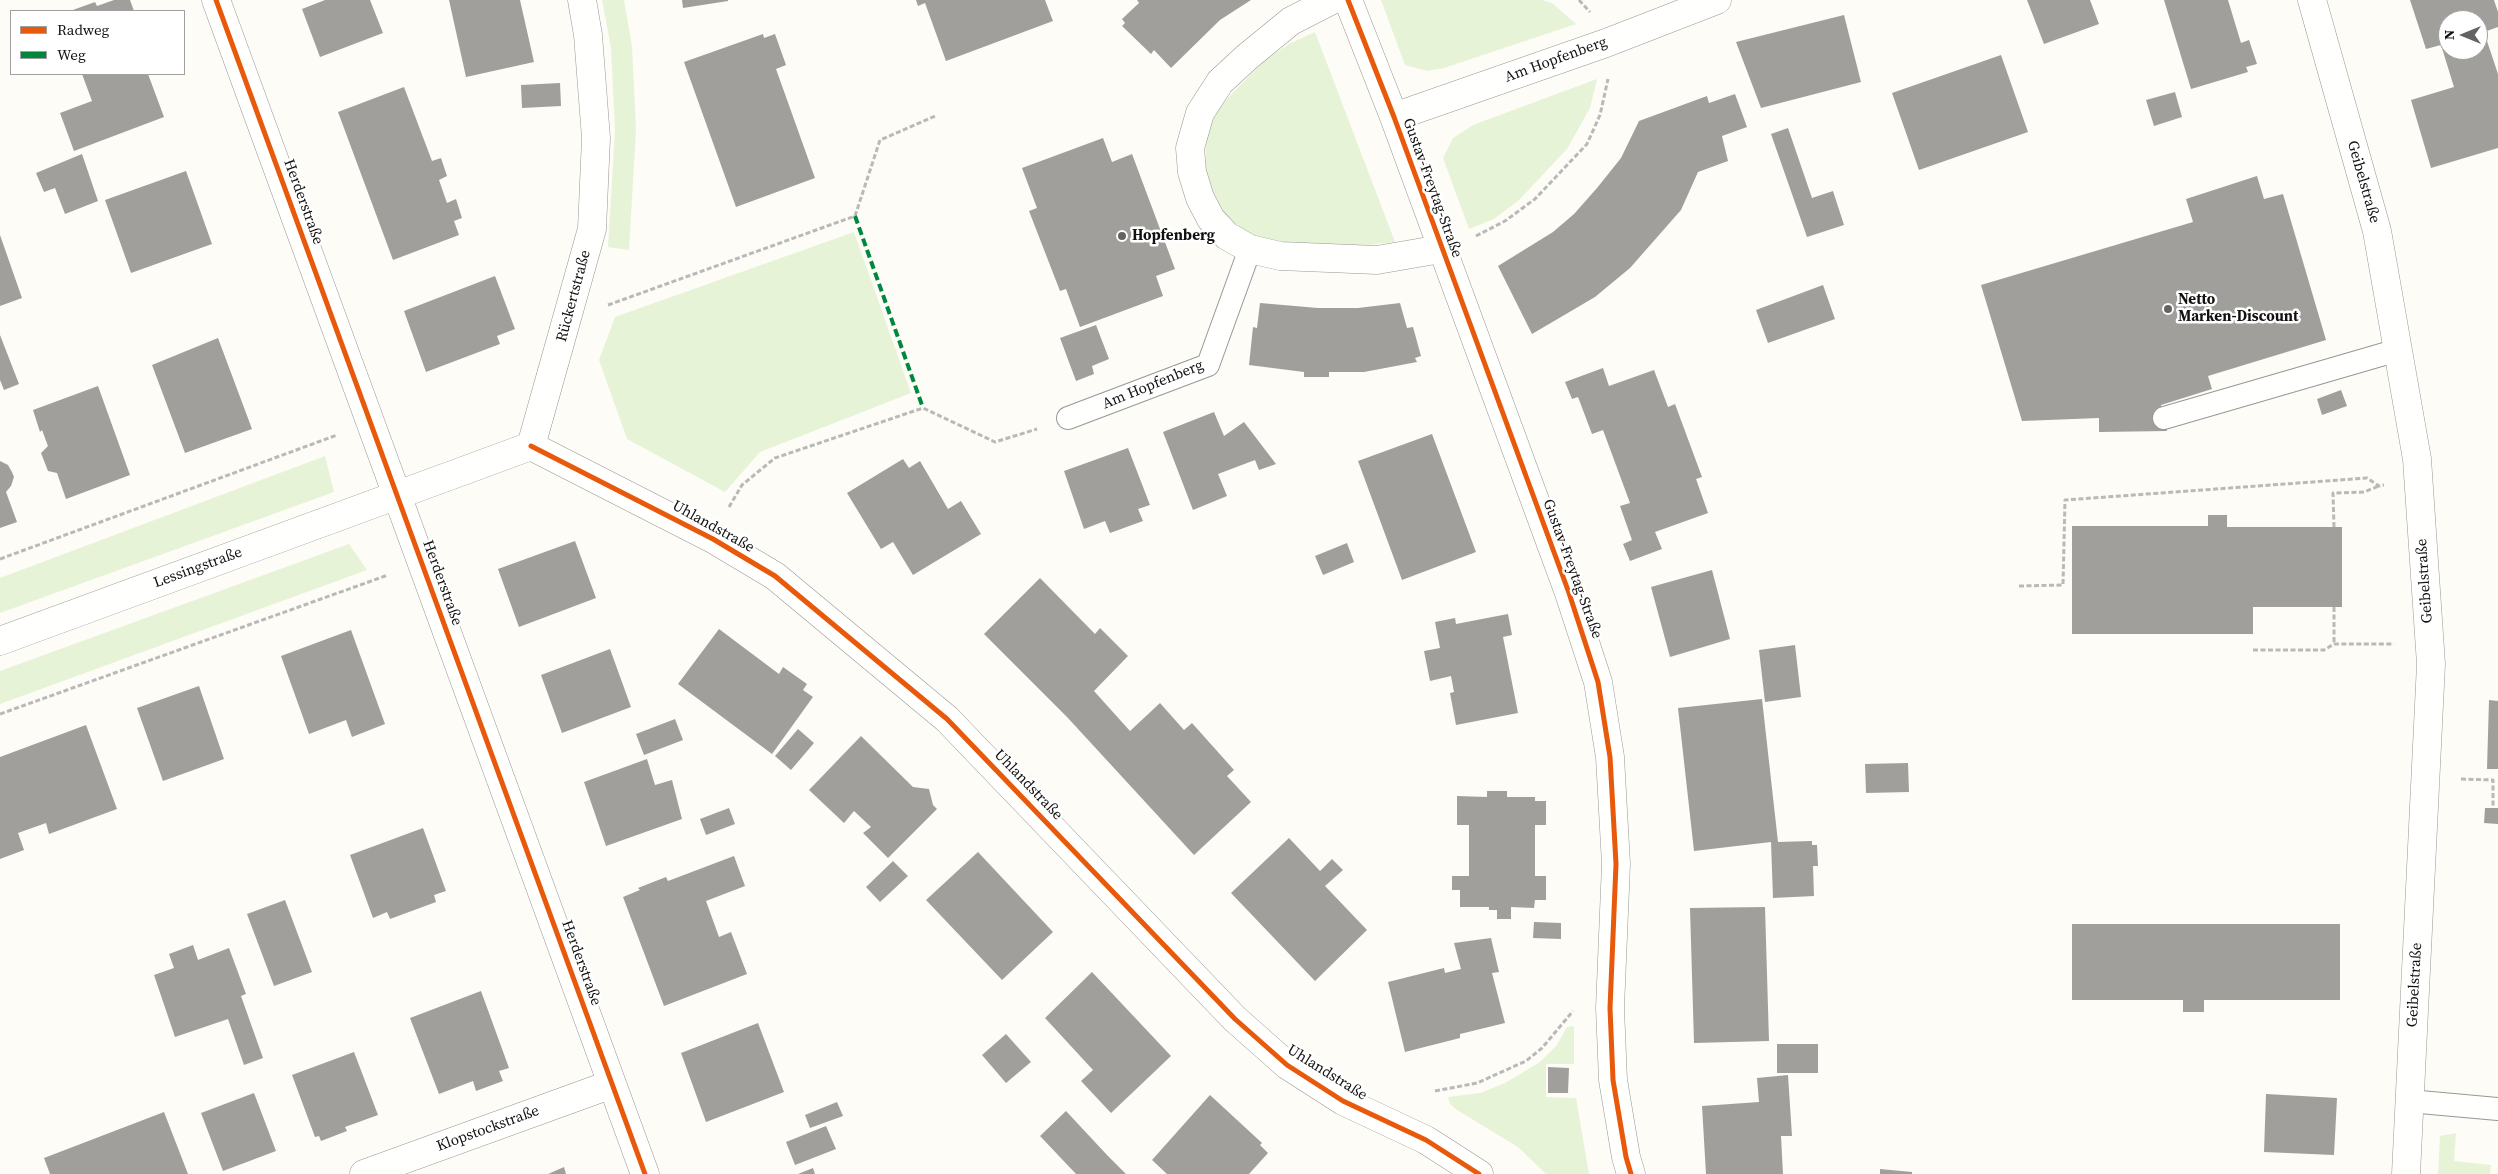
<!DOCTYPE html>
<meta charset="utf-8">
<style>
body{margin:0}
#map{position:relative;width:2498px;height:1174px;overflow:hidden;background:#fdfcf7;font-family:"Source Serif 4",serif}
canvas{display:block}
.legend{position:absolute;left:10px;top:10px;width:175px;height:65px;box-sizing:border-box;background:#fff;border:1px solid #a0a0a0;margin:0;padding:6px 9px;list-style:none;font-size:15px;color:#111}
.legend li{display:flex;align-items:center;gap:10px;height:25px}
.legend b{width:25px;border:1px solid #a0a0a0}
.north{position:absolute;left:2438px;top:10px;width:50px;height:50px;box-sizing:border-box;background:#fff;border:1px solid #a0a0a0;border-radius:50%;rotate:270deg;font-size:14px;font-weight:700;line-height:20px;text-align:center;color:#111}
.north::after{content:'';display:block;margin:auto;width:18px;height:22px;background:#646362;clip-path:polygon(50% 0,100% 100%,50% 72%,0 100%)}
</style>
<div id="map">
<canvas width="2498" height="1174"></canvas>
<ul class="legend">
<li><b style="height:6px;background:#e8590c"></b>Radweg</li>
<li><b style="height:6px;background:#00873e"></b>Weg</li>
</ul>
<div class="north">N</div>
</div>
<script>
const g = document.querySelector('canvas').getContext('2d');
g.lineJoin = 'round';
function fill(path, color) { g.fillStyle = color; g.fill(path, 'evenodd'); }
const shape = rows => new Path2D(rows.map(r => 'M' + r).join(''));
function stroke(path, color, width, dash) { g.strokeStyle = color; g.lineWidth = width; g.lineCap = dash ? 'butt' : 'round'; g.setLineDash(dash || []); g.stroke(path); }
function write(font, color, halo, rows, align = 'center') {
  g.font = font + ' "Source Serif 4",serif'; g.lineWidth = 5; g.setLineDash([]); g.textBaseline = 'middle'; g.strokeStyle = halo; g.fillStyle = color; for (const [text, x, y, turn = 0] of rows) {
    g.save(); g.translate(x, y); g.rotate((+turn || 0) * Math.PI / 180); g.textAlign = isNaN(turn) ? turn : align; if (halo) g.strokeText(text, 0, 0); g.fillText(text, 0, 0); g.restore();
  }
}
const green = shape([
 [602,0,624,0,632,46,636,130,629,250,608,247,615,130,611,48],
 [1381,0,1542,0,1552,3,1576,24,1444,68,1427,71,1405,65],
 [1315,32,1395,242,1358,246,1310,245,1273,241,1255,236,1242,229,1223,212,1205,179,1206,136,1219,107,1263,62,1289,44],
 [1597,79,1590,108,1567,149,1519,200,1494,219,1469,229,1443,158,1453,138,1473,125],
 [854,232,911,393,760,452,725,492,627,439,599,360,615,317],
 [325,456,334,492,0,613,0,578],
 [349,544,367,570,0,704,0,671],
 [1574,1026,1574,1064,1546,1064,1546,1097,1576,1098,1589,1174,1546,1174,1518,1147,1457,1110,1450,1104,1448,1097,1480,1093,1505,1083,1540,1062,1557,1045,1567,1027],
 [2456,1133,2454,1161,2491,1165,2490,1174,2438,1174,2440,1136]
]);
const building = shape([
 [114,0,130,0,134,11,70,11,95,2,97,6],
 [325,0,370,0,383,33,320,57,302,9],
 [449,0,520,0,534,62,466,77],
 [682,0,728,0,728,1,683,8],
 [916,0,1045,0,1053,21,946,61,925,3,918,6],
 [1137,0,1251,0,1220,20,1171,68,1154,50,1151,54,1122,26,1125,23,1122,19,1139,3],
 [2027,0,2090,0,2099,24,2044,44],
 [2164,0,2228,0,2241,43,2249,40,2257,64,2246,67,2248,72,2191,89],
 [2410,0,2494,0,2498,12,2498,27,2484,32,2498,74,2498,148,2431,168,2411,100,2454,87,2441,45,2426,49],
 [2448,20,2478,20,2478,50,2448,50],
 [1844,15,1861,82,1761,108,1736,42],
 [763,34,764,38,775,34,786,65,776,69,815,178,736,207,684,62],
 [2001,55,2028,132,1919,170,1892,93],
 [82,74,148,74,164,117,74,151,60,113,92,101],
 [560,83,561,106,522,108,521,85],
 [404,87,432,161,441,158,447,176,439,180,447,203,456,199,462,218,454,221,459,235,393,260,338,112],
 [2175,92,2182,117,2154,126,2146,100],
 [1735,94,1747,127,1722,136,1728,161,1698,172,1681,210,1630,268,1595,297,1532,334,1498,266,1553,232,1574,214,1597,188,1621,158,1639,121,1707,96,1709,103],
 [1788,128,1812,198,1833,191,1844,225,1807,237,1771,134],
 [1103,138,1112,162,1132,154,1175,269,1156,276,1163,296,1080,327,1066,289,1060,291,1029,211,1037,208,1022,168],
 [82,154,98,201,65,214,55,188,44,192,36,173],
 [186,171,212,244,131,273,105,200],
 [2257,176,2264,199,2283,194,2326,340,2208,376,2212,389,2161,405,2167,431,2099,432,2099,418,2022,421,1981,285,2193,222,2186,199],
 [0,235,22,298,0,306],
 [495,276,515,329,497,336,500,344,426,372,404,311],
 [1823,285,1835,319,1768,343,1756,310],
 [1260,303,1318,308,1358,308,1400,303,1407,328,1413,327,1421,356,1415,358,1417,362,1364,372,1329,372,1329,377,1304,377,1304,372,1249,365,1253,327,1257,328],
 [1096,325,1109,359,1092,366,1094,374,1076,381,1060,338],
 [0,335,19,384,4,390,0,380],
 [218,338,252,429,185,453,152,365],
 [1603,368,1609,386,1654,370,1668,407,1675,404,1702,477,1696,479,1708,513,1655,532,1662,549,1630,561,1623,544,1632,540,1620,506,1630,503,1603,430,1592,434,1578,397,1572,399,1565,382],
 [98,386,130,475,66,499,57,473,48,471,41,453,48,446,42,430,40,432,33,410],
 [2341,390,2347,406,2322,415,2317,399],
 [1214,412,1224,436,1244,422,1276,464,1259,470,1255,460,1218,474,1227,496,1193,510,1163,432],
 [1432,434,1476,552,1402,580,1358,461],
 [1128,448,1150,505,1138,509,1143,521,1110,533,1105,521,1084,529,1064,471],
 [903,459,909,468,920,461,948,509,961,501,981,534,913,575,893,542,881,549,847,493],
 [0,461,8,465,12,472,14,477,11,486,6,492,17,522,0,528],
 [2208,515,2227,515,2227,527,2342,527,2342,607,2253,607,2253,634,2072,634,2072,526,2208,526],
 [575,541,596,598,519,627,498,569],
 [1347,543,1354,562,1323,575,1315,556],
 [1712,570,1730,639,1670,657,1651,587],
 [1040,578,1095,634,1100,628,1128,656,1094,691,1130,731,1160,703,1184,730,1192,723,1234,770,1227,776,1251,802,1194,855,1067,717,984,634],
 [1508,614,1512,635,1503,637,1518,713,1456,725,1450,693,1454,692,1451,676,1430,681,1424,651,1440,648,1435,622,1455,618,1456,624],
 [719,629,779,674,783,667,807,684,803,690,813,697,772,754,678,684],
 [351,630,385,724,352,737,346,720,309,734,281,656],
 [1795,645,1801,697,1765,702,1759,650],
 [610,649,631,707,562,733,541,675],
 [199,686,224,759,163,781,137,708],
 [1762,699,1778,842,1812,841,1812,845,1817,845,1818,866,1813,866,1814,896,1773,898,1771,842,1694,851,1678,708],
 [2489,700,2498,701,2498,769,2487,769],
 [675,719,683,740,644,755,636,734],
 [86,725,117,809,49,834,46,823,18,833,24,850,0,859,0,757],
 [798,729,814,743,791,770,775,756],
 [861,736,913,787,929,789,933,805,937,809,888,858,863,833,871,827,854,811,844,823,809,790],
 [647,759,655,785,672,780,682,819,606,846,584,782],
 [1908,763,1909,792,1866,793,1865,764],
 [1487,791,1507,791,1507,797,1535,797,1535,801,1546,801,1546,825,1535,825,1535,876,1546,876,1546,900,1535,900,1534,908,1511,907,1511,919,1497,919,1497,910,1489,910,1489,907,1460,907,1460,890,1452,890,1452,876,1469,876,1469,825,1457,825,1457,796,1487,797],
 [729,808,735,824,706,835,700,819],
 [2485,808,2498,808,2498,824,2484,823],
 [423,828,446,891,434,895,436,902,390,919,387,912,373,918,350,855],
 [1289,838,1320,871,1332,859,1343,870,1325,886,1367,930,1315,981,1231,893],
 [978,852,1053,932,1002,980,926,900],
 [734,856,745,886,706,901,719,937,731,932,747,974,664,1006,623,897,640,890,638,888,666,877,668,881],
 [893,861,908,876,880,902,866,887],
 [285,900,312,972,274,986,247,914],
 [1765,907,1769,1041,1694,1043,1690,908],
 [1534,922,1561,923,1561,939,1533,938],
 [2072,924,2340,924,2340,1000,2204,1000,2204,1012,2183,1012,2183,1000,2072,1000],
 [1491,938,1499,972,1492,973,1505,1023,1460,1034,1460,1038,1405,1052,1388,982,1444,968,1445,973,1461,969,1454,943],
 [193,945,198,960,229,948,246,994,241,996,263,1058,244,1065,228,1019,175,1037,154,975,174,968,169,954],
 [1092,972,1171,1056,1111,1113,1081,1081,1093,1070,1045,1018],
 [481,991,509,1068,499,1071,503,1081,476,1091,473,1081,439,1094,410,1018],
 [758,1023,784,1092,706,1122,681,1053],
 [1006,1034,1031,1062,1006,1083,982,1055],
 [1777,1044,1818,1044,1818,1073,1777,1073],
 [354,1052,378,1115,345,1127,347,1131,321,1141,319,1136,315,1137,292,1075],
 [1548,1067,1569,1068,1568,1093,1548,1093],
 [1788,1075,1792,1136,1781,1136,1783,1174,1706,1174,1702,1106,1759,1102,1757,1078],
 [254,1093,276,1151,223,1171,201,1113],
 [2266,1094,2337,1098,2334,1155,2264,1152],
 [1210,1095,1262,1143,1260,1145,1268,1153,1249,1174,1167,1174,1152,1160],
 [837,1102,843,1116,810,1128,805,1115],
 [1066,1111,1107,1155,1126,1174,1076,1174,1040,1136],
 [164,1112,188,1174,50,1174,44,1158],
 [826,1126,836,1149,795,1165,786,1142],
 [564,1167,566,1174,548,1174],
 [813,1168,815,1174,798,1174],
 [1880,1169,1912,1172,1912,1174,1880,1174]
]);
const path = shape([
 [1579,0,1590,12],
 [1476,236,1505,221,1535,199,1587,144,1600,115,1608,79],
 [608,305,855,216,880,140,935,116],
 [729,507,742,485,775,458,923,408,995,442,1037,429],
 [2334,527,2333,493,2364,492,2379,486],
 [0,559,337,435],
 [2019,586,2063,585,2065,500,2367,478,2379,486,2384,485],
 [2334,607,2334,644],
 [2253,650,2324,650,2334,644,2394,644],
 [0,714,388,575],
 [2461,779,2493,780,2493,808],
 [1435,1091,1477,1083,1526,1061,1542,1048,1573,1011]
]);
const service = shape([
 [1068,418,1208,365,1250,249],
 [2164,418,2398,350],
 [2409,1101,2498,1109]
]);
const minor = shape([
 [216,0,645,1174],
 [1332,0,1291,21,1247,57,1220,82,1200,113,1190,148,1192,172,1200,198,1211,219,1227,236,1250,249,1280,256,1377,260,1441,249],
 [1348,0,1394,117,1569,593,1598,682,1610,757,1616,864,1610,1008,1613,1080,1626,1157,1631,1174],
 [2312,0,2377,231,2417,459,2431,664,2406,1174],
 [1394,117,1606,43,1717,0],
 [531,446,713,539,775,576,947,719,1235,1019,1287,1065,1343,1101,1426,1140,1479,1174],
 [531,446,592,229,596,138,588,35,582,0],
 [0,641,531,446],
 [364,1174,612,1084]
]);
const quiet = shape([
 [855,216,923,408]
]);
const cycleway = shape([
 [216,0,645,1174],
 [1348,0,1394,117,1569,593,1598,682,1610,757,1616,864,1610,1008,1613,1080,1626,1157,1631,1174],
 [531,446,713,539,775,576,947,719,1235,1019,1287,1065,1343,1101,1426,1140,1479,1174]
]);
const markers = [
 [1122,236,5,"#646362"],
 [2168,309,5,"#646362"]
];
const streetNames = [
 ["Am Hopfenberg",1556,60,-20],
 ["Geibelstraße",2363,182,74],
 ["Gustav-Freytag-Straße",1432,188,70],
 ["Herderstraße",303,202,70],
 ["Rückertstraße",574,296,-75],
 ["Am Hopfenberg",1153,385,-22],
 ["Uhlandstraße",713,527,29],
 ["Lessingstraße",198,568,-20],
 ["Gustav-Freytag-Straße",1572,569,70],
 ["Geibelstraße",2425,581,-94],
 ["Herderstraße",442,583,70],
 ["Uhlandstraße",1028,785,46],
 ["Herderstraße",581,963,70],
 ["Geibelstraße",2415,985,-87],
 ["Uhlandstraße",1327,1073,32],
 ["Klopstockstraße",488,1129,-20]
];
const poiNames = [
 ["Hopfenberg",1132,236],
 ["Netto",2178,300],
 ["Marken-Discount",2178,317]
];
fill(green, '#e7f3d7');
fill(building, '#a19f9c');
stroke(service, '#979795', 24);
stroke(minor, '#979795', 29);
stroke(path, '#b9b9b8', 3, [5, 2.5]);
stroke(service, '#fffffe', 22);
stroke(minor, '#fffffe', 28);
stroke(quiet, '#00873e', 4, [8, 4]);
stroke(cycleway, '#e8590c', 5);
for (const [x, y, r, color] of markers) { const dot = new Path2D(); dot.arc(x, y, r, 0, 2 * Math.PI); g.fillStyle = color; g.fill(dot); stroke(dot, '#fff', 2); }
write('15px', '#111', '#fff', streetNames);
write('bold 15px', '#111', '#fff', poiNames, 'left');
</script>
